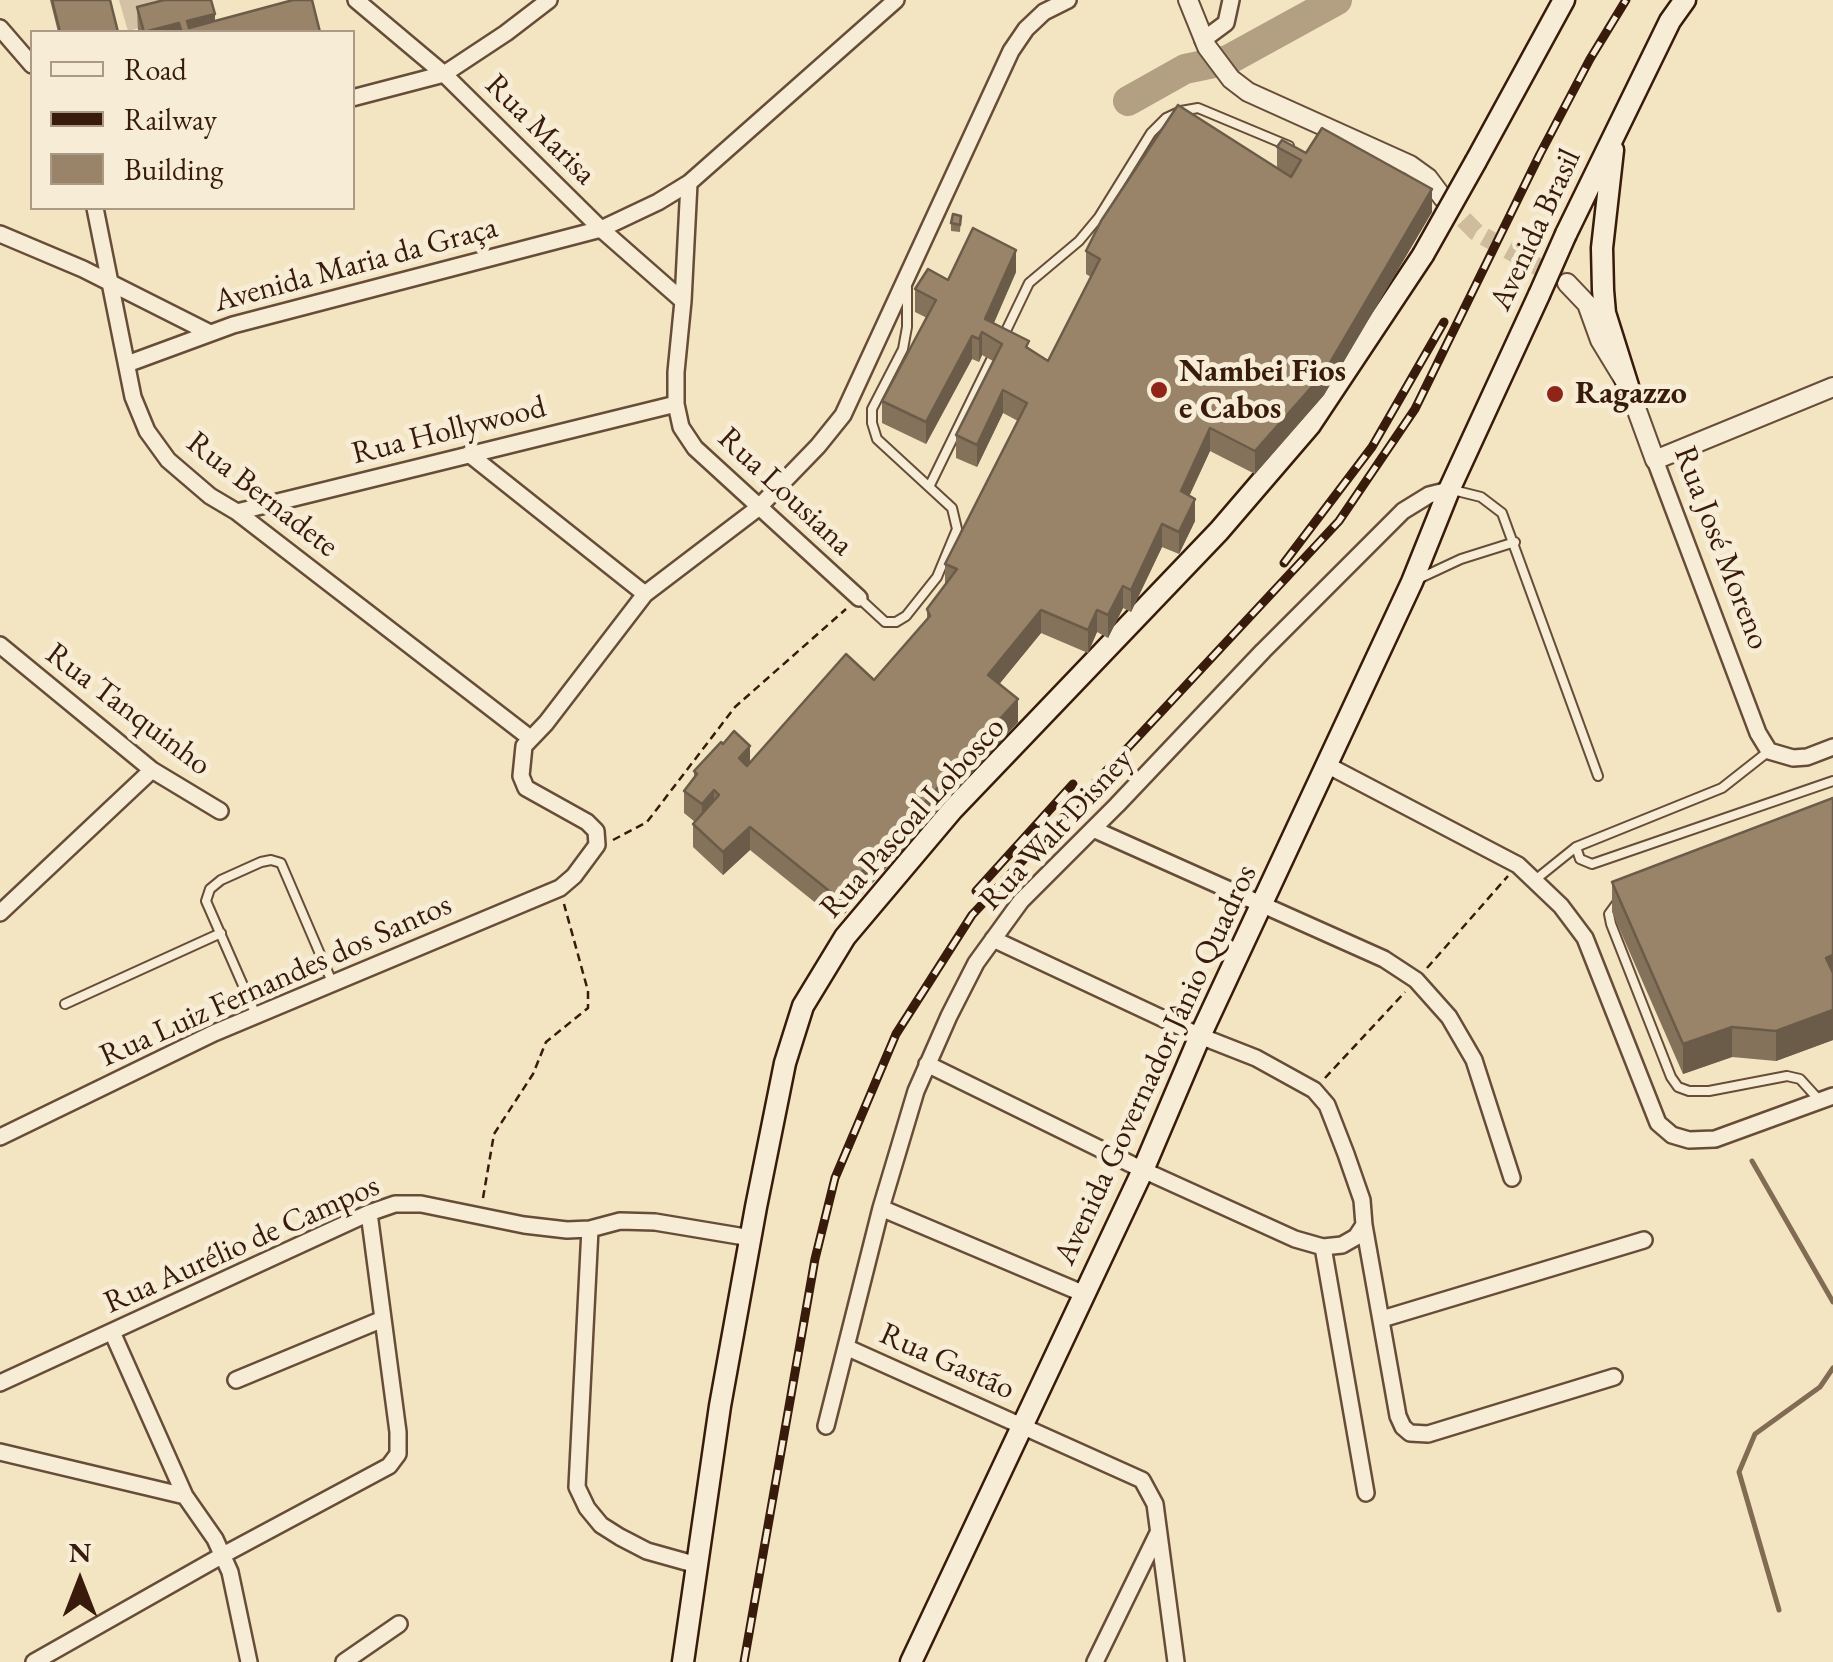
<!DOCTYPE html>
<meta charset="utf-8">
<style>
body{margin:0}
#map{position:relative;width:1833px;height:1662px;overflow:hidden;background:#f3e4c2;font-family:"EB Garamond",serif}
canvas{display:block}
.legend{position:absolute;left:30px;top:30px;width:325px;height:180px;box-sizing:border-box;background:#f7edd7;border:2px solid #ab9985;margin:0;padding:12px 18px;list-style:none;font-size:30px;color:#381b0a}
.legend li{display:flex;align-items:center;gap:20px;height:50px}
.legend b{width:50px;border:2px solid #ab9985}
.north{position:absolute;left:30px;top:1532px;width:100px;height:100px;-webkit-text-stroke:8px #f7edd7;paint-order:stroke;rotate:0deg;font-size:28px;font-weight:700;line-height:40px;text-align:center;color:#381b0a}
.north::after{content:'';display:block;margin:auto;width:35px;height:45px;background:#381b0a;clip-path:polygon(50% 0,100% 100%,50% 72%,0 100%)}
</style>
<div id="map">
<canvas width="1833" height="1662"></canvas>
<ul class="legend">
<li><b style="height:12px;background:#f7edd7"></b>Road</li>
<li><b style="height:12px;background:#381b0a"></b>Railway</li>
<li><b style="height:28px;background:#99846a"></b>Building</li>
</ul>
<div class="north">N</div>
</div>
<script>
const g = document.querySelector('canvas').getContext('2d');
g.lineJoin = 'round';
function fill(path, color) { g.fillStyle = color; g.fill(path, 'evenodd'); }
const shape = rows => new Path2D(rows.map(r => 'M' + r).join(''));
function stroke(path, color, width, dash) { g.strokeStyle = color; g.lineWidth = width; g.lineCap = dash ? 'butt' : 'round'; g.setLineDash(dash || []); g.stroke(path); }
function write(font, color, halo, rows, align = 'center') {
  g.font = font + ' "EB Garamond",serif'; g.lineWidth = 10; g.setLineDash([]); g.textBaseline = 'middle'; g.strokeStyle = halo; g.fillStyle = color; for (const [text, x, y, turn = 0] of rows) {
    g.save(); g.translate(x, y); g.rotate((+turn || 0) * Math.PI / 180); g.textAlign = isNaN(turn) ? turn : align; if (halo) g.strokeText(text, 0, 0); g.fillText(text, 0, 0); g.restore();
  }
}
const green = shape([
 [119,0,159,0,164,21,128,31]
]);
const stream = shape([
 [1752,1161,1833,1302],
 [1779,1610,1739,1472,1755,1434,1820,1387,1833,1368]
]);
const river = shape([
 [1128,101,1185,69,1228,60,1337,0]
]);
const tertiaryTunnel = shape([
 [1445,200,1476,232,1567,283]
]);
const path = shape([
 [613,840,647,822,735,707,846,609],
 [1427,968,1508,876],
 [1325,1078,1405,992],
 [483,1198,494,1134,533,1074,546,1042,588,1008,588,991,564,904]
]);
const service = shape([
 [1004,335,1029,283,1079,241,1099,217,1151,133,1166,118,1181,111,1198,108,1289,146],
 [930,485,991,360],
 [1453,490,1481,497,1502,513,1598,776],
 [1416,580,1461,559,1515,542],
 [859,598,885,622,896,622,906,616,937,577,957,529,952,508,877,439,872,423,872,409,903,349,907,327,907,288],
 [1769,751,1722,788,1576,847,1580,859,1592,864,1833,781],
 [1535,880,1576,847],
 [1617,903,1609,914,1611,924,1671,1077,1678,1087,1689,1091,1709,1091,1787,1076,1800,1079,1820,1101],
 [65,1004,221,933],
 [256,1015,206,901,210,889,221,880,261,862,271,860,281,863,332,982]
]);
const minor = shape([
 [356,0,444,74,601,229,683,301],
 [0,28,32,65],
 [1203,40,1226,23,1231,0],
 [352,98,444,74,506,33,549,0],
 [689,183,683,301,676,372,676,404,681,427,695,448,859,598],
 [95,208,133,397,147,431,168,460,210,496,237,512,530,738],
 [0,234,83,269,208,332],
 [127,364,233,325,601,229,658,202,689,183,896,0],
 [469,454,645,594],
 [1655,460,1758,733,1769,751,1793,758,1807,757,1833,747],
 [237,512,676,404],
 [0,645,152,770,220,811],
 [1327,765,1518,865,1561,906,1585,938,1658,1123,1672,1135,1689,1140,1715,1139,1833,1096],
 [1093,829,1384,959,1416,980,1449,1017,1474,1060,1512,1178],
 [0,913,152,770],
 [927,1064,1143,1170,1295,1239,1323,1247,1342,1245,1356,1237,1364,1225,1362,1200,1346,1154,1327,1105,1314,1090,1256,1058,1200,1036,993,939],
 [0,1137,214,1033,560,888,574,876,597,845,596,831,587,822,526,788,521,776,524,746,546,723,645,594,758,508,818,446,843,415,1011,51,1026,29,1044,12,1068,0],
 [881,1208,1082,1293],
 [1364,1225,1398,1416,1403,1427,1410,1433,1428,1434,1614,1377],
 [590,1229,577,1487,587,1508,601,1525,620,1537,647,1551,697,1565],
 [1323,1247,1366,1493],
 [1382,1319,1644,1240],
 [112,1332,185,1496],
 [848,1348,1142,1480,1155,1504,1176,1662],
 [236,1380,383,1319],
 [0,1383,369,1213,395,1204,421,1204,524,1225,567,1230,590,1229,620,1221,655,1222,751,1238],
 [826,1426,881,1208,916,1091,949,1016,976,963,1021,901,1117,805,1263,651,1403,511,1429,495,1449,490],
 [0,1452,185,1496,215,1539,230,1572,249,1662],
 [34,1662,223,1555,389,1466,398,1454,398,1432,369,1213],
 [344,1662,399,1624],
 [1095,1662,1158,1533]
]);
const tertiary = shape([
 [1188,0,1207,47,1231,79,1248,92,1410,165,1428,178,1443,198],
 [1567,283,1587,304,1600,340,1628,386,1655,460,1833,387]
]);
const secondary = shape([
 [1613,150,1602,248,1603,290,1605,313,1628,386],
 [1476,161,1564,0],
 [1566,234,1670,21,1685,0],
 [683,1662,720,1406,756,1207,785,1063,803,1006,845,937,953,809,1219,531,1310,425,1423,255],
 [911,1662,1143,1170,1200,1036,1412,582,1449,490,1539,295]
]);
const rail = shape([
 [1284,563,1372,447,1444,322],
 [976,891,1073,784],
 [744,1662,815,1259,835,1178,896,1034,972,915,1339,521,1415,409,1540,154,1590,59,1626,0]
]);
const secondaryBridge = shape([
 [1423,255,1476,161],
 [1539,295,1566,234]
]);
const wall = shape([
 [50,0,110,0,118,32,58,32],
 [137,7,215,21,320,32,138,32],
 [1277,147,1306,153,1432,212,1324,395,1255,474,1210,451,1189,496,1195,521,1179,554,1162,547,1131,612,1123,608,1108,638,1097,632,1088,653,1041,633,999,684,1018,722,838,921,750,850,723,875,693,847,693,824,695,822,684,813,684,791,694,778,694,771,723,744,750,764,874,680,927,620,927,609,945,584,945,564,1018,421,1003,413,977,467,956,458,956,435,993,361,982,355,979,362,972,359,926,444,882,423,882,401,927,318,915,312,915,289,948,280,1016,272,994,323,1048,361,1091,277,1086,274,1086,251,1277,168],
 [961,216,960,232,951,231,951,223],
 [1833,798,1833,1040,1776,1061,1732,1057,1683,1074,1612,912,1612,882]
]);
const shadedWall = shape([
 [215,14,215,32,187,32,187,21],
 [179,23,179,32,144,32],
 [1432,189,1432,212,1324,395,1255,474,1255,451],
 [1016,250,1016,272,988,336,985,319],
 [982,332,982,355,979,362,979,339],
 [972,336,972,359,926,444,926,422],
 [1003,390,1003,413,977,467,977,445],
 [1210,428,1210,451,1181,514,1181,491],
 [1195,499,1195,521,1179,554,1179,532],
 [1162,524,1162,547,1131,612,1131,590],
 [1123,586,1123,608,1108,638,1108,615],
 [1041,610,1041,633,988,698,988,675],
 [1097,610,1097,632,1088,653,1088,630],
 [1018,699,1018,722,838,921,838,898],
 [750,746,750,769,739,758],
 [714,790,714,813,702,826,702,804],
 [750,827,750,850,723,875,723,852],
 [1833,955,1833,985,1826,958],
 [1833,1010,1833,1040,1776,1061,1776,1031],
 [1732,1027,1732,1057,1683,1074,1683,1044]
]);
const building = shape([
 [52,0,110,0,118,32,60,32,52,0],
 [164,0,211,0,215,14,187,21,189,28,293,0,312,0,320,32,170,32,181,30,179,23,144,32,137,7,164,0],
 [1178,105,1291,177,1301,160,1277,147,1282,140,1306,153,1322,128,1432,189,1324,373,1255,451,1210,428,1181,491,1195,499,1179,532,1162,524,1131,590,1123,586,1108,615,1097,610,1088,630,1041,610,988,675,1018,699,838,898,750,827,723,852,693,824,719,795,714,790,702,804,684,791,697,774,694,771,721,742,723,744,734,731,750,746,739,758,747,766,846,654,874,680,930,616,927,609,957,569,945,564,1027,403,1003,390,977,445,956,435,1002,344,982,332,979,339,972,336,926,422,882,401,936,300,915,289,928,269,948,280,973,228,1016,250,985,319,1029,341,1026,347,1048,361,1100,259,1086,251,1101,221,1178,105],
 [953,214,961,216,960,225,951,223,953,214],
 [1833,798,1833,955,1826,958,1833,973,1833,1010,1776,1031,1732,1027,1683,1044,1612,882,1833,798]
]);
const markers = [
 [1159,390,10,"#8f2418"],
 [1555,394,10,"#8f2418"]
];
const streetNames = [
 ["Rua Marisa",540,130,45],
 ["Avenida Brasil",1536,230,-65],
 ["Avenida Maria da Graça",356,265,-15],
 ["Rua Hollywood",449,431,-14],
 ["Rua Lousiana",785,492,43],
 ["Rua Bernadete",262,495,38],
 ["Rua José Moreno",1721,548,69],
 ["Rua Tanquinho",128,710,37],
 ["Rua Pascoal Lobosco",913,818,-48],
 ["Rua Walt Disney",1057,830,-47],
 ["Rua Luiz Fernandes dos Santos",276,981,-24],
 ["Avenida Governador Jânio Quadros",1156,1065,-65],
 ["Rua Aurélio de Campos",242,1245,-24],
 ["Rua Gastão",947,1362,24]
];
const poiNames = [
 ["Nambei Fios",1179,372],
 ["e Cabos",1179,409],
 ["Ragazzo",1575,394]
];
fill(green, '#d3c2a3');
stroke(stream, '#826b53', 5);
stroke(river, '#b3a083', 30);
stroke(tertiaryTunnel, '#cebc9d', 18, [18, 9]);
stroke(service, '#674d38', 12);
stroke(minor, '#674d38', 20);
stroke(tertiary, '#674d38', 22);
stroke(secondary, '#381b0a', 25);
stroke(path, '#381b0a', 2.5, [8, 5]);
stroke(service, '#f7edd7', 8);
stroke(minor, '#f7edd7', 15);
stroke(tertiary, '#f7edd7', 18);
stroke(secondary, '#f7edd7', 20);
stroke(rail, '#381b0a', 9);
stroke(rail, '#f7edd7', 5, [15]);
stroke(secondaryBridge, '#381b0a', 25, []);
stroke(secondaryBridge, '#f7edd7', 20);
fill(wall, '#84725b');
fill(shadedWall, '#6b5c4a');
fill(building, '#99846a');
stroke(building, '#6b5c4a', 2.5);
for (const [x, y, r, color] of markers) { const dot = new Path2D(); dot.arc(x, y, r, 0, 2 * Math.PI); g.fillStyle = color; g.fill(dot); stroke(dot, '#f7edd7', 4); }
write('32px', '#381b0a', '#f7edd7', streetNames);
write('bold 32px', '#381b0a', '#f7edd7', poiNames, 'left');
</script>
